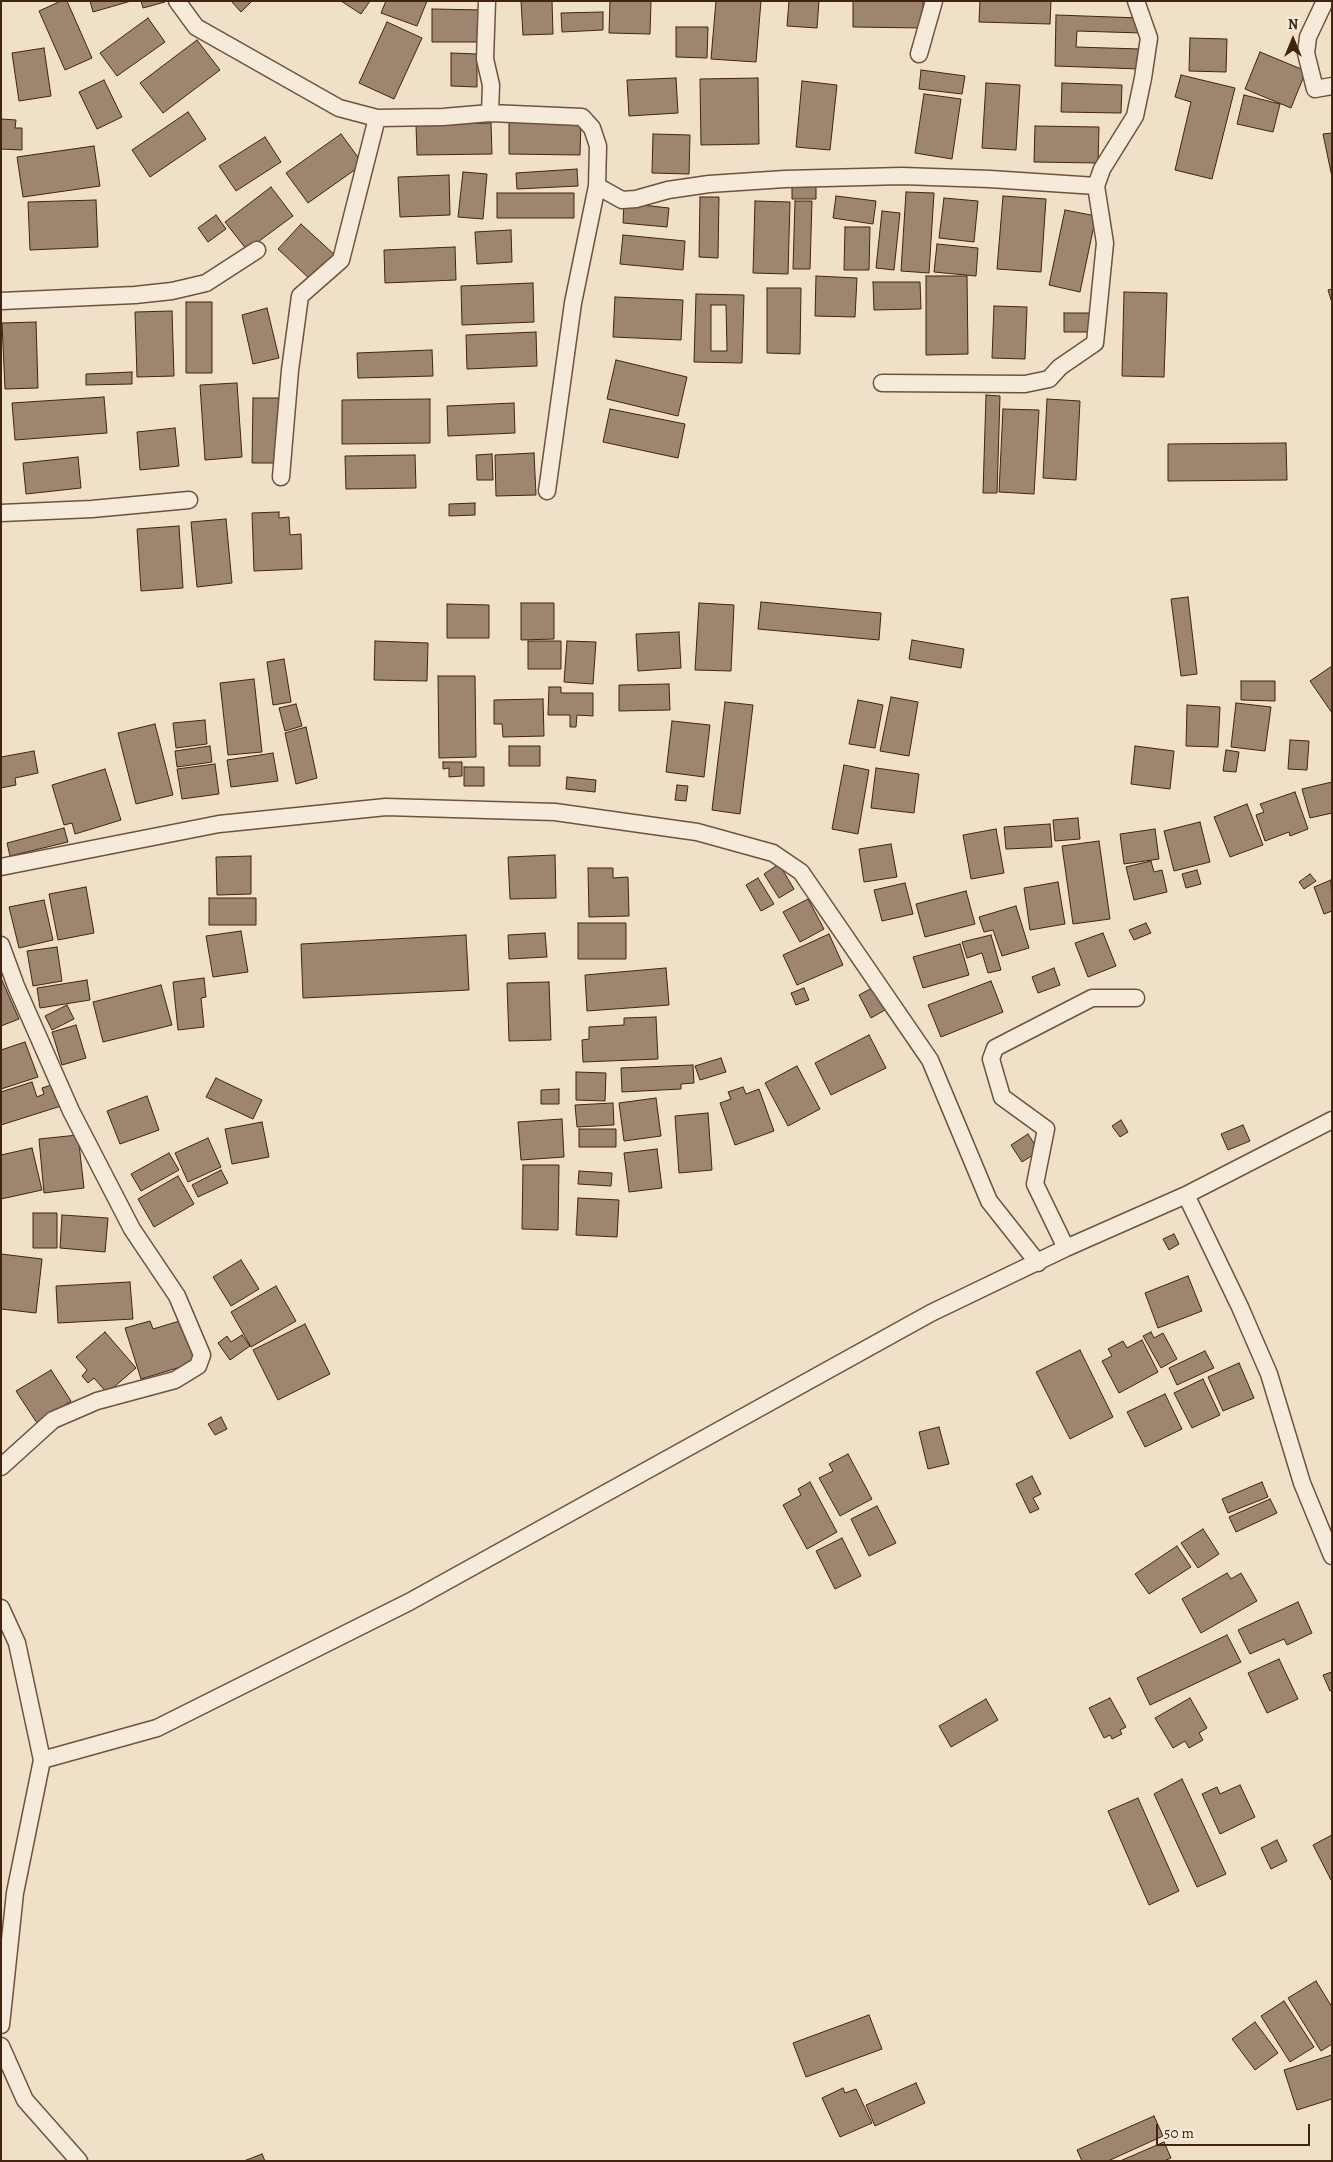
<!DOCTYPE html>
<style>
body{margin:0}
#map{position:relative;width:1333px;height:2162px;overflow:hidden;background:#f1e0c8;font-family:Alegreya,serif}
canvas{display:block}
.frame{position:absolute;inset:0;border:2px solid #422310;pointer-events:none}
.north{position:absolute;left:1268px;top:15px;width:50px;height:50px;-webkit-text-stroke:4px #f6ebdb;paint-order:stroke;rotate:0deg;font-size:14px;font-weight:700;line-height:20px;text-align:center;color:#422310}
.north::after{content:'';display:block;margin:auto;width:18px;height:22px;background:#422310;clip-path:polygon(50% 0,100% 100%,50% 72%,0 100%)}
.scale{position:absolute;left:1156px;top:2124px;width:154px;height:22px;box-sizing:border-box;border:2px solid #422310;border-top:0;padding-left:6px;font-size:15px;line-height:18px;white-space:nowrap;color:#422310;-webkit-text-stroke:4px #f6ebdb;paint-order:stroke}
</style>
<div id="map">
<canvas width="1333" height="2162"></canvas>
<div class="frame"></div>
<div class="north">N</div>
<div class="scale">50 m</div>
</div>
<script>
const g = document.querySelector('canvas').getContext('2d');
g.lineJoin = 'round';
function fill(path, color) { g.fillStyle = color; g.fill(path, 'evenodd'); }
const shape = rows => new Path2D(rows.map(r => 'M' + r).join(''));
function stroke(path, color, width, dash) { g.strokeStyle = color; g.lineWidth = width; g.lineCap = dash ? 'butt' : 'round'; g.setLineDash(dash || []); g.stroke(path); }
const building = shape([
 [61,1,67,1,92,58,65,70,39,11,61,1],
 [90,1,131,1,93,12,90,1],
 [141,1,165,1,165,2,143,8,141,1],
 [231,1,252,1,241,12,231,1],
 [341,1,370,1,361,14,341,1],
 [386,1,427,1,417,26,381,13,386,1],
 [521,1,552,1,553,34,523,35,521,1],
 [610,1,651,1,650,34,609,33,610,1],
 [716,1,761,1,756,62,711,59,716,1],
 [789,1,819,1,817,28,787,26,789,1],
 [853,1,923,1,923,28,853,27,853,1],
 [980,1,1051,1,1050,24,979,22,980,1],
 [432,9,484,10,483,42,432,42,432,9],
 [603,12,603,30,562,32,561,13,603,12],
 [1056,15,1141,18,1141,33,1077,31,1076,47,1140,49,1140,69,1055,66,1056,15],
 [148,18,165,42,117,76,100,53,148,18],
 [387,22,422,38,394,99,359,83,387,22],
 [676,27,708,27,707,58,676,57,676,27],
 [1190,38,1227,39,1226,72,1189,71,1190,38],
 [197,40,220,70,163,113,140,83,197,40],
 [44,48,51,96,19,101,12,53,44,48],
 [1260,52,1306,71,1291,108,1245,89,1260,52],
 [451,53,477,54,477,87,451,86,451,53],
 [921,70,965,76,962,94,919,89,921,70],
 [1181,75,1235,88,1212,179,1175,170,1191,102,1175,97,1181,75],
 [676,78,678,113,629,116,627,80,676,78],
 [758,78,759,144,701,145,700,79,758,78],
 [104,80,122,117,97,129,79,92,104,80],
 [802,81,837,85,830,150,796,147,802,81],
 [986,83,1020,85,1016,150,982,148,986,83],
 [1062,83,1122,85,1121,113,1061,112,1062,83],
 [924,94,961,99,952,159,915,153,924,94],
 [1244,95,1280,104,1273,132,1237,124,1244,95],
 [188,112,206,139,150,177,132,150,188,112],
 [1,119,16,120,15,128,22,128,22,150,1,149,1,119],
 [509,120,581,122,580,155,509,154,509,120],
 [491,123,492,154,417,155,416,125,491,123],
 [1035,126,1099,127,1098,163,1034,162,1035,126],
 [1332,133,1332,177,1323,134,1332,133],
 [341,134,363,164,308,203,286,173,341,134],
 [653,134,690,135,689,174,652,173,653,134],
 [265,137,281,162,236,191,219,166,265,137],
 [94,146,100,186,23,197,17,157,94,146],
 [577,169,578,186,517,189,516,173,577,169],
 [463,172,487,174,483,219,458,217,463,172],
 [449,175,450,215,400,217,398,177,449,175],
 [816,185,816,199,792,199,792,186,816,185],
 [271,187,293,216,247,250,225,222,271,187],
 [906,192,934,193,929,273,901,271,906,192],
 [497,193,574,193,574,218,497,218,497,193],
 [836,196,876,201,873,224,833,218,836,196],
 [1003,196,1046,199,1041,272,997,269,1003,196],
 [700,197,719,197,718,258,699,257,700,197],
 [944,198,978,201,974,242,939,238,944,198],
 [96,200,98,247,30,250,28,202,96,200],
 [755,201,790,202,788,274,753,273,755,201],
 [795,201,812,201,810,269,793,269,795,201],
 [624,203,669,208,667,227,623,223,624,203],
 [1065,210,1096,216,1080,292,1049,285,1065,210],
 [882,211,900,213,894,270,876,268,882,211],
 [216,215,226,229,208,242,198,228,216,215],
 [301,224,337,257,313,282,278,249,301,224],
 [845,227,870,227,869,270,844,270,845,227],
 [511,230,512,262,477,264,475,232,511,230],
 [623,235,685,241,683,270,620,264,623,235],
 [937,244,978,248,976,276,934,272,937,244],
 [455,247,456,280,385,283,384,250,455,247],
 [816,276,857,278,855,317,815,316,816,276],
 [926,276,967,276,968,354,926,355,926,276],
 [873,282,920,282,921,309,874,310,873,282],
 [533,283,534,322,462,325,461,286,533,283],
 [767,288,801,288,800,354,767,353,767,288],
 [1332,289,1332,303,1328,290,1332,289],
 [1124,292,1167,293,1164,377,1122,376,1124,292],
 [696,294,744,295,742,363,694,362,696,294],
 [711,305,726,305,727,351,711,351,711,305],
 [615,297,683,300,681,340,613,337,615,297],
 [186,302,212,302,212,373,186,373,186,302],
 [994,306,1027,307,1025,359,992,358,994,306],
 [267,308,279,358,253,364,242,315,267,308],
 [172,311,174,376,137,377,135,312,172,311],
 [1064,313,1091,313,1091,332,1064,332,1064,313],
 [36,322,38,388,5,389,2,323,36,322],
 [536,332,537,366,467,369,466,335,536,332],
 [432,350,433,376,358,378,357,353,432,350],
 [616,360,687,377,678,416,607,399,616,360],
 [132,372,132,384,86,385,86,374,132,372],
 [237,383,242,457,205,460,200,385,237,383],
 [986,395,1000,396,997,493,983,493,986,395],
 [104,397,107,433,15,440,12,403,104,397],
 [253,398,281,398,281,463,252,463,253,398],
 [430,399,430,443,342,444,342,400,430,399],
 [1047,399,1080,401,1076,480,1043,478,1047,399],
 [514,403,515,433,448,436,447,406,514,403],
 [610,409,685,424,678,458,603,442,610,409],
 [1003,409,1039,410,1034,494,999,492,1003,409],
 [175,428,179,466,140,470,137,432,175,428],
 [1286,443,1287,480,1168,481,1168,444,1286,443],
 [534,453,536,495,496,496,495,455,534,453],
 [492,454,493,480,477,480,476,455,492,454],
 [415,455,416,488,346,489,345,456,415,455],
 [78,457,81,488,26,494,23,463,78,457],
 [475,503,475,515,449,516,449,504,475,503],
 [279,512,279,518,289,517,290,535,301,534,302,569,254,571,252,513,279,512],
 [226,519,232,583,197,587,191,522,226,519],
 [179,526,183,588,141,591,137,529,179,526],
 [1188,597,1197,674,1181,676,1171,599,1188,597],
 [761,602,881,613,879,640,758,629,761,602],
 [521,603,554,603,554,639,521,640,521,603],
 [699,603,734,605,731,671,695,670,699,603],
 [447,604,489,605,489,638,447,638,447,604],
 [679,632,681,668,638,671,636,634,679,632],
 [912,640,964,649,961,668,909,659,912,640],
 [375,641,428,643,427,681,374,680,375,641],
 [528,641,561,641,561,669,528,669,528,641],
 [567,641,596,642,593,684,564,682,567,641],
 [284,659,291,702,273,705,267,662,284,659],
 [1332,666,1332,713,1310,681,1332,666],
 [438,676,475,676,476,757,439,758,438,676],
 [254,679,262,752,228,755,220,683,254,679],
 [1241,681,1275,681,1275,701,1241,700,1241,681],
 [669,684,670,710,619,711,619,685,669,684],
 [549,687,561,687,561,693,593,693,593,716,577,715,576,727,570,727,570,715,548,715,549,687],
 [891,697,918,702,909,756,880,751,891,697],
 [543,699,544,736,503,737,502,724,494,724,494,700,543,699],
 [858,700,883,705,875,748,849,744,858,700],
 [725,702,753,705,740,814,712,810,725,702],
 [1236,703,1271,707,1265,751,1231,747,1236,703],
 [296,704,302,726,285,731,279,708,296,704],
 [1187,705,1220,707,1218,747,1186,746,1187,705],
 [205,720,207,744,176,748,173,723,205,720],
 [672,721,710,725,704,777,666,772,672,721],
 [155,724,173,795,136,804,118,733,155,724],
 [306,727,317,778,296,784,285,733,306,727],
 [1290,740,1309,741,1307,770,1288,769,1290,740],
 [210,746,212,762,177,767,175,751,210,746],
 [509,746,540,746,540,766,509,766,509,746],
 [1135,746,1174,751,1170,789,1131,784,1135,746],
 [1226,750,1239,752,1236,772,1223,771,1226,750],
 [34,751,38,773,15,778,16,785,1,788,1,757,34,751],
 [273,753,278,781,231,787,227,760,273,753],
 [443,762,462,762,462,776,449,777,449,768,443,769,443,762],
 [215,764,219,794,182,799,177,769,215,764],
 [844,765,869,770,858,834,832,829,844,765],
 [464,767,484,767,484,786,464,786,464,767],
 [876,768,919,774,914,813,871,808,876,768],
 [105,769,121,820,75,834,72,823,64,825,52,785,105,769],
 [567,777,596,780,595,792,566,789,567,777],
 [1332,782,1332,813,1310,818,1302,789,1332,782],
 [677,785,688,786,686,801,675,800,677,785],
 [1295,792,1308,829,1290,836,1289,832,1265,841,1256,815,1264,812,1260,804,1295,792],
 [1247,804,1263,845,1230,857,1214,817,1247,804],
 [1078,818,1080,839,1055,841,1053,820,1078,818],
 [1200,822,1210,862,1174,871,1164,831,1200,822],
 [1050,824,1052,847,1006,849,1004,827,1050,824],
 [64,828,68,842,10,856,7,843,64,828],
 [996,829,1004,873,971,879,963,835,996,829],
 [1155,829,1159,859,1124,864,1120,834,1155,829],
 [1099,841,1110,919,1073,924,1062,846,1099,841],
 [891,844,897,877,864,882,859,849,891,844],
 [555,855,556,898,510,899,508,857,555,855],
 [251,856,251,894,217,895,216,857,251,856],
 [1151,861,1154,872,1162,870,1167,892,1134,900,1126,867,1151,861],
 [779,864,794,889,779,898,764,874,779,864],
 [588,868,613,868,613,878,628,877,629,916,589,917,588,868],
 [1197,870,1201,884,1186,888,1182,874,1197,870],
 [1310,874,1316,881,1304,889,1299,882,1310,874],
 [758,878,774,904,761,911,746,885,758,878],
 [1331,880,1332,911,1324,914,1314,887,1331,880],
 [1058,882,1065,924,1030,930,1024,888,1058,882],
 [905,883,913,914,882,921,874,890,905,883],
 [86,887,94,933,58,940,49,894,86,887],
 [966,891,975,924,925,937,916,904,966,891],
 [209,898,256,898,256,925,209,925,209,898],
 [808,899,824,929,800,942,783,912,808,899],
 [44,900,53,940,19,948,9,907,44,900],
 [1016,906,1029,948,1002,956,993,930,984,932,979,917,1016,906],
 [578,923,626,923,626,959,578,959,578,923],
 [1146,923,1151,933,1134,940,1129,930,1146,923],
 [241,931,248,972,213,977,206,936,241,931],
 [545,933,547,957,509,959,508,935,545,933],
 [1103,933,1116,966,1088,977,1075,943,1103,933],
 [829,934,843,965,797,985,783,955,829,934],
 [466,935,469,990,303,998,301,944,466,935],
 [991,935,1001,970,988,973,982,953,967,958,962,942,991,935],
 [960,944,969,975,923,988,913,957,960,944],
 [57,947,62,981,33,986,27,951,57,947],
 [666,968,669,1005,587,1011,585,975,666,968],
 [1054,968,1060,985,1038,993,1032,977,1054,968],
 [1,978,19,1019,1,1026,1,978],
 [204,978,206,997,201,998,204,1027,178,1030,173,982,204,978],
 [87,980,90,1000,40,1008,37,988,87,980],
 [991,981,1003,1012,941,1037,928,1005,991,981],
 [549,982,551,1040,509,1041,507,983,549,982],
 [161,985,172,1025,103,1042,93,1002,161,985],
 [804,988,809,1000,796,1005,791,993,804,988],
 [872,988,885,1010,871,1018,859,995,872,988],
 [67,1005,74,1019,52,1030,45,1016,67,1005],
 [656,1017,658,1059,583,1062,582,1040,589,1039,589,1027,624,1025,624,1018,656,1017],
 [76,1025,86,1058,62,1065,52,1032,76,1025],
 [869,1035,886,1068,831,1095,815,1063,869,1035],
 [25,1042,38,1077,1,1089,1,1050,25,1042],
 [721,1058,726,1072,700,1080,695,1066,721,1058],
 [693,1065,694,1083,681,1084,681,1089,622,1092,621,1068,693,1065],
 [797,1066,820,1109,788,1126,765,1083,797,1066],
 [576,1072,606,1073,605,1101,576,1100,576,1072],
 [216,1078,262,1100,253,1119,206,1097,216,1078],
 [32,1082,37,1097,44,1094,42,1088,54,1084,61,1106,1,1125,1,1092,32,1082],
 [743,1087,746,1094,759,1089,774,1131,735,1145,720,1103,731,1099,728,1092,743,1087],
 [559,1089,559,1104,541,1104,541,1090,559,1089],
 [147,1096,159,1130,120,1144,107,1111,147,1096],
 [656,1098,661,1136,624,1141,619,1103,656,1098],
 [613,1103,614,1125,577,1127,575,1105,613,1103],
 [708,1113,712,1170,679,1173,675,1116,708,1113],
 [562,1119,564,1157,521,1160,518,1122,562,1119],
 [1121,1120,1128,1132,1120,1137,1112,1126,1121,1120],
 [262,1122,269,1157,232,1164,225,1129,262,1122],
 [1243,1125,1250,1141,1228,1150,1221,1134,1243,1125],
 [579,1129,616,1129,616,1147,579,1147,579,1129],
 [1028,1134,1039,1151,1022,1162,1011,1145,1028,1134],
 [78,1135,84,1188,44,1193,39,1139,78,1135],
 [208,1138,221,1167,188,1182,175,1153,208,1138],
 [32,1148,42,1190,1,1199,1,1155,32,1148],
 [657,1149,662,1188,629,1192,624,1153,657,1149],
 [169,1153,179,1170,141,1191,131,1174,169,1153],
 [523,1165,559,1165,558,1230,522,1229,523,1165],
 [221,1170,228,1183,198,1197,192,1185,221,1170],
 [579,1171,612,1173,611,1186,578,1184,579,1171],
 [178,1176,194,1204,154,1227,138,1199,178,1176],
 [578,1198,619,1200,617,1237,576,1235,578,1198],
 [33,1213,57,1213,57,1248,33,1248,33,1213],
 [62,1215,108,1218,105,1252,60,1248,62,1215],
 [1174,1234,1179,1244,1169,1250,1163,1239,1174,1234],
 [1,1254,42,1259,36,1313,1,1309,1,1254],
 [241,1260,259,1289,231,1306,213,1277,241,1260],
 [1188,1276,1202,1311,1158,1328,1145,1293,1188,1276],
 [130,1282,133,1319,58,1323,56,1286,130,1282],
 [276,1286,296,1321,251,1347,231,1312,276,1286],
 [183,1320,197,1362,141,1379,125,1328,150,1321,153,1329,183,1320],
 [305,1324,330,1374,278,1400,253,1350,305,1324],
 [105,1332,136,1368,107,1393,94,1378,88,1383,82,1376,87,1370,76,1357,105,1332],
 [1151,1332,1154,1338,1163,1333,1177,1359,1161,1368,1143,1336,1151,1332],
 [242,1335,250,1346,230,1360,218,1343,227,1336,231,1342,242,1335],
 [1142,1340,1158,1372,1119,1393,1102,1361,1112,1356,1108,1349,1123,1341,1127,1348,1142,1340],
 [1080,1350,1113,1417,1070,1439,1036,1372,1080,1350],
 [1205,1351,1214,1368,1177,1385,1169,1368,1205,1351],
 [1239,1363,1254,1398,1223,1411,1208,1377,1239,1363],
 [51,1370,71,1401,37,1423,16,1391,51,1370],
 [1203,1379,1220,1415,1192,1428,1174,1393,1203,1379],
 [1165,1394,1182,1429,1145,1447,1127,1412,1165,1394],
 [221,1417,227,1429,215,1435,208,1424,221,1417],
 [939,1427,949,1464,928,1469,919,1432,939,1427],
 [848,1454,872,1499,840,1516,819,1478,833,1471,829,1464,848,1454],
 [1032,1476,1041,1494,1033,1498,1039,1509,1030,1513,1016,1484,1032,1476],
 [810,1482,837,1532,807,1549,783,1505,801,1495,798,1489,810,1482],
 [1262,1482,1268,1497,1228,1513,1222,1499,1262,1482],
 [1270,1499,1277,1513,1236,1532,1229,1517,1270,1499],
 [877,1506,896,1543,869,1556,851,1519,877,1506],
 [1203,1529,1219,1554,1198,1568,1181,1543,1203,1529],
 [842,1538,861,1576,835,1589,816,1551,842,1538],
 [1177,1546,1191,1567,1149,1594,1135,1574,1177,1546],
 [1227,1573,1231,1579,1241,1573,1257,1601,1201,1633,1182,1599,1227,1573],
 [1298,1602,1312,1633,1287,1645,1284,1639,1250,1654,1238,1630,1298,1602],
 [1227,1635,1241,1662,1150,1705,1137,1678,1227,1635],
 [1279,1659,1298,1699,1267,1713,1248,1673,1279,1659],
 [1332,1672,1332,1690,1330,1691,1323,1675,1332,1672],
 [1110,1698,1126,1727,1120,1730,1122,1734,1112,1739,1110,1735,1104,1738,1089,1708,1110,1698],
 [1190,1698,1207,1728,1199,1733,1203,1740,1189,1748,1185,1741,1173,1748,1155,1718,1190,1698],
 [986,1699,998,1720,951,1747,939,1726,986,1699],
 [1182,1779,1226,1874,1197,1887,1154,1794,1182,1779],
 [1240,1785,1255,1817,1220,1834,1202,1794,1217,1787,1220,1794,1240,1785],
 [1138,1798,1179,1891,1149,1905,1108,1811,1138,1798],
 [1332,1835,1332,1879,1331,1880,1313,1845,1332,1835],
 [1277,1840,1287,1861,1271,1869,1261,1848,1277,1840],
 [1316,1981,1332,2007,1332,2044,1321,2051,1288,1998,1316,1981],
 [1284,2001,1314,2047,1290,2062,1261,2016,1284,2001],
 [869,2015,882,2049,806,2077,793,2043,869,2015],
 [1255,2022,1278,2053,1255,2070,1232,2039,1255,2022],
 [1332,2055,1332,2099,1297,2110,1284,2070,1332,2055],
 [916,2083,925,2103,875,2126,866,2105,916,2083],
 [843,2088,845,2093,856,2089,872,2123,840,2137,822,2098,843,2088],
 [1154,2116,1163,2136,1108,2161,1082,2161,1077,2150,1154,2116],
 [1164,2142,1171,2158,1164,2161,1120,2161,1164,2142],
 [262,2154,265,2161,244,2161,262,2154]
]);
const street = shape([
 [177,1,196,27,339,108,377,118,443,117,490,113,582,117,592,128,598,146,597,186,573,303,547,491],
 [487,1,485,59,491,85,490,113],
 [1325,1,1308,37,1306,53,1315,89,1332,86],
 [919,54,934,1],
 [597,186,622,200,636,199,668,190,709,184,785,179,902,176,990,179,1096,186],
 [1,301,135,295,172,291,206,283,257,250],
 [882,383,1025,384,1049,379,1060,367,1095,343,1105,243,1096,186,1102,169,1135,116,1143,78,1149,38,1136,1],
 [281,477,290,370,300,296,341,260,377,118],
 [1,513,92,509,189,500],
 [1,867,219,824,386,807,555,812,697,832,773,853,801,872,930,1060,989,1201,1038,1263],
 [1,945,16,986,71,1111,132,1229,177,1296,202,1355,198,1366,175,1380,97,1401,53,1420,1,1467],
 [1186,1195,1240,1307,1269,1374,1302,1483,1332,1556],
 [1066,1248,1035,1184,1046,1129,1002,1097,991,1059,995,1048,1092,998,1136,998],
 [1,1608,17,1643,42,1760,15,1893,1,2025],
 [42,1760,157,1728,409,1602,931,1313,1066,1248,1186,1195,1332,1120],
 [1,2046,25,2100,79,2161]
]);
fill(building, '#9d8570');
stroke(building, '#422310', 1);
stroke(street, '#6e523e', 19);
stroke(street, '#f6ebdb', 16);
</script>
